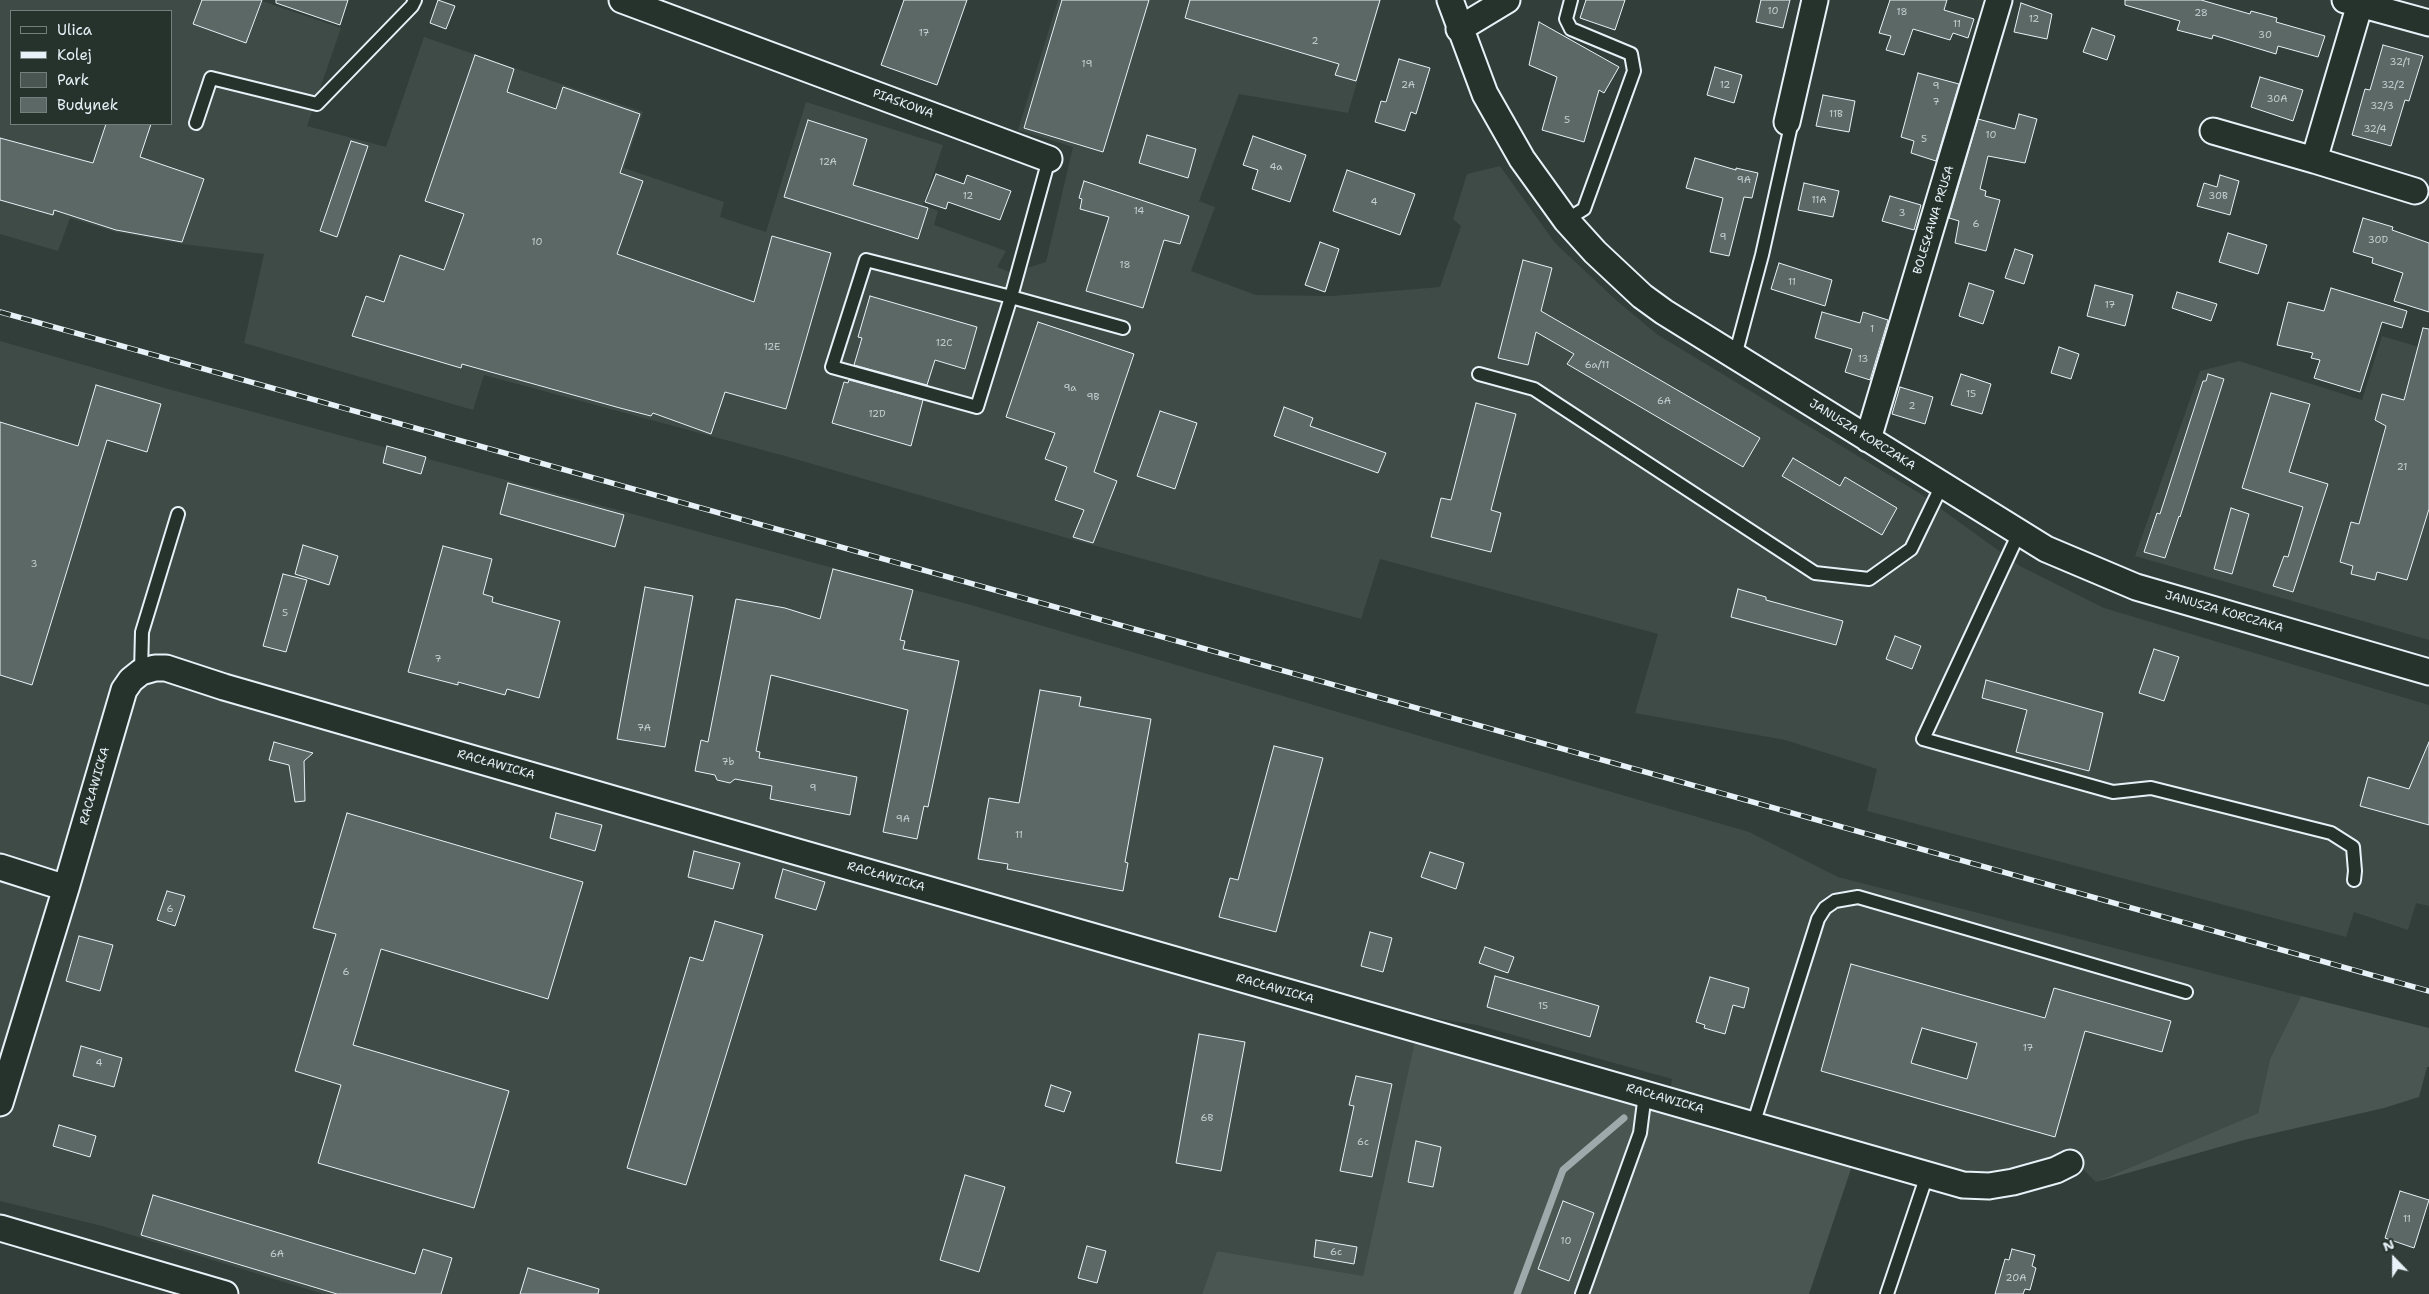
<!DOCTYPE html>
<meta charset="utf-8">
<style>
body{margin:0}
#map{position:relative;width:2429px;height:1294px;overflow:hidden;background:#323e39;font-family:"Shantell Sans",sans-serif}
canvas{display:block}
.legend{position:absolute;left:10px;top:10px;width:162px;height:115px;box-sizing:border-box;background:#26332d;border:1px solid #747f7e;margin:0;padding:6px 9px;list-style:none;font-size:15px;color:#e8f1f8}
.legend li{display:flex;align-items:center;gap:10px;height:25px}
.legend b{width:25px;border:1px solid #747f7e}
.north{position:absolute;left:2369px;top:1234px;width:50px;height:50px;-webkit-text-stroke:4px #26332d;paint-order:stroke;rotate:338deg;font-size:14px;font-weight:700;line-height:20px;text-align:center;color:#e8f1f8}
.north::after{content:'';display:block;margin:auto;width:18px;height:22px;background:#e8f1f8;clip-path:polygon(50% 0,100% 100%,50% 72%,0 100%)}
</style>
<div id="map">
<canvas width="2429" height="1294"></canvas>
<ul class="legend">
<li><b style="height:6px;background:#26332d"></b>Ulica</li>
<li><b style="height:6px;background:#e8f1f8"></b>Kolej</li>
<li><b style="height:14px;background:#495651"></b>Park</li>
<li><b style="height:14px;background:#5c6865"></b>Budynek</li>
</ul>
<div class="north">N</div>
</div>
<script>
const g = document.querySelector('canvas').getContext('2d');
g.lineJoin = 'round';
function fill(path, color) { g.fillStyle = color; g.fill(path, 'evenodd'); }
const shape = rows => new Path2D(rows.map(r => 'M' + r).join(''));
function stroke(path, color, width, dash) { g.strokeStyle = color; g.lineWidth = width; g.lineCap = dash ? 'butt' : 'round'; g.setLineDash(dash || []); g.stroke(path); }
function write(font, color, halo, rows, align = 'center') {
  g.font = font + ' "Shantell Sans",sans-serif'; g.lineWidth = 4.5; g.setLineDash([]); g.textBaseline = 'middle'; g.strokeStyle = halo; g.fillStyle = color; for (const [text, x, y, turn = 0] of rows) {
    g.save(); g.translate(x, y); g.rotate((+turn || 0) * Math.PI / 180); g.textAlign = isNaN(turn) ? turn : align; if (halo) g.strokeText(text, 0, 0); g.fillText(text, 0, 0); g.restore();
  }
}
const built = shape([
 [0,0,259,0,341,28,307,126,386,147,424,37,643,112,624,168,724,202,720,217,766,232,806,102,943,145,923,205,938,211,934,225,1006,251,997,267,1012,273,1046,262,1073,147,1018,130,1058,0,1381,0,1348,113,1239,94,1199,201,1215,207,1191,271,1256,295,1332,296,1440,287,1461,226,1453,219,1467,174,1500,166,1555,243,1617,301,1658,335,1919,493,2020,566,2104,608,2429,705,2429,906,2416,903,2408,930,2354,912,2346,937,1867,811,1877,769,1785,740,1635,713,1658,634,1380,559,1361,619,1067,538,785,456,484,375,473,410,244,343,264,254,182,244,116,232,70,218,58,251,0,234],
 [11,11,171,11,171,124,11,124],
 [2382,336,2429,350,2429,640,2135,556,2200,371,2239,361,2362,400],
 [0,341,168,389,971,605,1749,832,1838,877,2301,996,2270,1059,2258,1113,2096,1182,2083,1169,2060,1159,1993,1175,1970,1176,1670,1090,1672,1079,1477,1025,1421,1016,1363,1277,1217,1251,1202,1294,323,1294,102,1226,0,1201]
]);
const green = shape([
 [2301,996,2429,1028,2429,1067,2427,1067,2419,1097,2384,1108,2244,1140,2096,1182,2258,1113,2270,1059],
 [1415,1041,1616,1096,1718,1131,1852,1166,1809,1294,1202,1294,1217,1251,1363,1276]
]);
const stream = shape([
 [1517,1294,1563,1170,1624,1118]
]);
const building = shape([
 [202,0,262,0,246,43,193,24,202,0],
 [276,0,348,0,340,25,276,3,276,0],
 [438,0,455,6,446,29,430,23,438,0],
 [904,0,967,0,937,85,881,65,904,0],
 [1062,0,1149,0,1103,152,1024,128,1062,0],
 [1190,0,1380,0,1356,81,1335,75,1339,64,1185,18,1190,0],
 [1586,0,1625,0,1615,30,1580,18,1586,0],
 [1761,0,1790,0,1783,28,1756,22,1761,0],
 [1890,0,1947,0,1944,10,1974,19,1968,38,1953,33,1950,40,1913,29,1904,55,1886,50,1891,36,1879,33,1890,0],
 [2125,0,2201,0,2250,14,2251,11,2277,18,2276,22,2325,36,2318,57,2278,46,2276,54,2213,35,2212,39,2177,30,2180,21,2125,5,2125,0],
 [2021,3,2052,14,2047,39,2014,32,2021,3],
 [1539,22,1619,67,1604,93,1599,90,1584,142,1542,130,1557,77,1529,65,1539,22],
 [2092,28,2115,36,2107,60,2083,52,2092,28],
 [2383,45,2423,56,2409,101,2405,100,2391,146,2352,135,2365,89,2370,90,2383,45],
 [475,55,514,69,507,92,556,109,563,87,640,114,620,173,643,181,617,254,754,302,772,236,831,253,786,409,725,392,711,434,653,413,651,416,620,408,462,364,461,368,352,336,366,296,384,302,400,255,444,270,464,214,425,201,475,55],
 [1399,59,1430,68,1416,114,1411,112,1405,131,1375,122,1381,101,1386,102,1399,59],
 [1715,67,1742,75,1734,103,1707,95,1715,67],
 [1918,73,1959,84,1936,161,1911,153,1914,141,1901,137,1918,73],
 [2260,77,2303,90,2293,121,2251,107,2260,77],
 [1823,95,1855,101,1849,132,1816,126,1823,95],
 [2019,114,2037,119,2025,163,1988,156,1980,189,1986,191,1985,196,2000,200,1986,251,1955,243,1959,221,1949,218,1978,119,2015,129,2019,114],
 [808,120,867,139,853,185,928,208,918,239,784,197,808,120],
 [106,124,151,124,140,157,204,179,182,242,116,230,54,210,53,215,0,200,0,138,93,163,106,124],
 [1147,135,1196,149,1188,178,1139,163,1147,135],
 [1253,136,1306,155,1290,202,1252,189,1258,170,1243,165,1253,136],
 [351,141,368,146,337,237,320,231,351,141],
 [1695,158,1736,170,1736,168,1758,173,1752,198,1744,197,1729,256,1710,252,1723,198,1686,188,1695,158],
 [1347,170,1415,194,1400,235,1333,211,1347,170],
 [936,174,964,184,967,175,1011,191,1000,220,948,202,946,209,925,202,936,174],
 [2220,175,2239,181,2230,215,2197,206,2204,183,2217,187,2220,175],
 [1084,181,1189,216,1180,244,1164,240,1143,308,1086,291,1109,217,1080,209,1082,199,1079,198,1084,181],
 [1804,183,1839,191,1833,217,1798,210,1804,183],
 [1890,196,1921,205,1914,230,1882,221,1890,196],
 [2363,218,2393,227,2392,230,2429,243,2429,312,2394,301,2403,273,2372,263,2373,258,2353,252,2363,218],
 [2228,233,2267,245,2258,274,2219,262,2228,233],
 [1320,242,1339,249,1325,292,1305,285,1320,242],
 [2015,249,2033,255,2024,284,2005,278,2015,249],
 [1523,260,1552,268,1541,311,1760,438,1743,467,1567,364,1574,354,1536,332,1528,365,1498,358,1523,260],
 [1779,263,1832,280,1825,306,1771,289,1779,263],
 [1969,283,1994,291,1983,324,1959,316,1969,283],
 [2095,285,2133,295,2125,326,2087,316,2095,285],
 [2331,288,2407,311,2402,328,2382,322,2360,392,2314,378,2320,360,2311,358,2313,353,2277,345,2288,302,2324,311,2331,288],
 [2177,292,2217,304,2211,321,2172,308,2177,292],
 [870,296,977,327,965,369,935,360,927,385,854,365,862,338,858,337,870,296],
 [1822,312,1860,323,1863,312,1888,320,1870,380,1845,372,1852,349,1815,338,1822,312],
 [1038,322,1134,354,1094,472,1117,481,1093,543,1073,537,1084,510,1055,500,1067,467,1045,459,1055,433,1006,417,1038,322],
 [2423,328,2429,329,2429,509,2407,580,2377,572,2375,580,2351,574,2353,566,2340,562,2351,522,2359,524,2386,426,2375,420,2382,394,2404,400,2423,328],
 [2059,347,2079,354,2071,379,2051,373,2059,347],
 [1961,374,1991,384,1982,414,1951,405,1961,374],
 [2208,374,2224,379,2180,517,2179,516,2165,558,2144,552,2157,513,2160,514,2203,381,2206,381,2208,374],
 [849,380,923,400,911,446,832,423,844,382,848,383,849,380],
 [96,385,161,404,147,452,107,440,32,685,0,675,0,422,78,446,96,385],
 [1900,387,1933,397,1925,424,1892,414,1900,387],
 [2271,393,2310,404,2289,472,2328,484,2293,592,2273,586,2284,556,2288,557,2303,507,2242,488,2271,393],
 [1476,403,1516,414,1491,510,1501,513,1491,552,1431,537,1441,498,1451,500,1476,403],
 [1284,407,1313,418,1310,426,1386,453,1378,473,1274,436,1284,407],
 [1160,411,1197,423,1175,489,1137,476,1160,411],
 [387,446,426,457,421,474,383,463,387,446],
 [1793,458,1840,486,1845,477,1897,508,1882,535,1782,476,1793,458],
 [508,483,624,515,615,547,500,514,508,483],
 [2231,508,2249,514,2232,574,2214,569,2231,508],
 [303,545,338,556,329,585,295,574,303,545],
 [443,546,492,559,483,594,493,597,492,602,560,621,539,698,507,689,505,695,458,682,458,685,408,672,443,546],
 [833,569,913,590,900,640,905,641,903,649,959,661,928,807,924,806,917,839,883,832,908,710,771,675,756,751,760,752,759,758,857,777,850,815,770,799,772,786,735,779,730,783,717,780,715,775,695,771,701,740,708,742,736,599,785,608,820,619,833,569],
 [283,574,307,580,286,652,263,646,283,574],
 [645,587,693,596,665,747,617,739,645,587],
 [1738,589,1766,597,1766,600,1843,621,1836,645,1731,617,1738,589],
 [1895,636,1921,646,1912,669,1886,659,1895,636],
 [2154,649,2179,657,2164,701,2139,693,2154,649],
 [1986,680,2103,713,2089,771,2016,752,2027,710,1982,698,1986,680],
 [1040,690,1081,697,1079,706,1151,719,1125,862,1128,863,1123,891,1007,869,1008,864,978,859,989,798,1019,803,1040,690],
 [274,742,313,753,304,761,305,801,295,802,289,765,269,760,274,742],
 [2429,742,2429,825,2360,806,2368,777,2409,789,2429,742],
 [1274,746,1323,758,1276,932,1219,917,1230,878,1238,880,1274,746],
 [347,813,583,882,548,999,381,949,353,1045,509,1091,474,1208,318,1163,341,1085,295,1071,336,934,313,928,347,813],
 [556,813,602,825,595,851,550,838,556,813],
 [694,851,740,863,733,889,688,877,694,851],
 [1430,852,1464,863,1456,889,1421,877,1430,852],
 [783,869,825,882,816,910,775,898,783,869],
 [167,891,185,896,175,926,157,920,167,891],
 [715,921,763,935,686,1185,627,1168,690,957,703,961,715,921],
 [1370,932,1392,938,1383,972,1361,966,1370,932],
 [79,936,113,945,100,991,66,981,79,936],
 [1485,947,1514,957,1508,973,1479,963,1485,947],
 [1851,964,2045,1018,2054,988,2171,1021,2162,1052,2085,1031,2055,1137,1821,1071,1851,964],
 [1922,1028,1977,1043,1967,1079,1911,1063,1922,1028],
 [1495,976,1599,1006,1590,1037,1487,1007,1495,976],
 [1710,977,1749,988,1744,1008,1733,1005,1725,1034,1704,1028,1705,1025,1696,1022,1710,977],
 [1199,1034,1245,1042,1221,1171,1176,1163,1199,1034],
 [81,1046,122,1058,114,1087,73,1076,81,1046],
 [1356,1076,1392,1084,1372,1177,1340,1171,1354,1106,1349,1105,1356,1076],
 [1051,1085,1071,1092,1064,1112,1045,1106,1051,1085],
 [59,1125,96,1136,90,1157,53,1146,59,1125],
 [1416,1141,1441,1147,1433,1187,1408,1182,1416,1141],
 [965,1175,1005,1187,979,1272,940,1260,965,1175],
 [2400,1191,2429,1200,2414,1248,2385,1238,2400,1191],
 [153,1195,415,1274,423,1249,452,1258,441,1294,337,1294,141,1235,153,1195],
 [1563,1201,1594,1213,1569,1281,1538,1269,1563,1201],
 [1316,1240,1357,1247,1354,1264,1314,1257,1316,1240],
 [1087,1246,1106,1251,1097,1283,1078,1278,1087,1246],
 [2012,1249,2035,1255,2032,1266,2036,1268,2030,1290,2025,1289,2023,1294,1995,1294,2005,1259,2009,1260,2012,1249],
 [528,1268,599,1289,598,1294,520,1294,528,1268]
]);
const service = shape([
 [196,123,211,78,317,104,412,6,415,0],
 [1049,159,1011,297,866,260,832,367,977,407,1011,297,1123,328],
 [1566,220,1584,209,1634,71,1631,54,1571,29,1566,19,1571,0],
 [1735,356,1762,255,1790,130,1787,122],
 [1479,374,1534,389,1815,573,1869,579,1911,549,1942,485],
 [2019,533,1923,739,2113,792,2151,788,2331,833,2353,847,2355,871,2354,880],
 [141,672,142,632,178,514],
 [1753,1125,1818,919,1825,908,1835,901,1858,897,2186,992],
 [1582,1294,1640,1133,1645,1094],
 [1887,1294,1927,1175]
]);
const minor = shape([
 [622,0,1049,159],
 [1450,0,1485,94,1522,159,1566,220,1595,252,1642,296,1664,312,2046,549,2136,587,2429,672],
 [2345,0,2429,23],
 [2360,4,2314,160,2415,191],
 [1459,29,1507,0],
 [1787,122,1815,0],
 [2213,131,2314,160],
 [1868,439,1999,0],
 [0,867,66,888],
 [0,1103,66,888,124,690,131,680,141,672,155,668,166,668,224,687,787,849,1963,1185,1989,1186,2013,1182,2056,1170,2070,1163],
 [0,1228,225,1294]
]);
const rail = shape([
 [0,312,2429,991]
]);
const numberNames = [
 ["10",1773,11],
 ["18",1902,12],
 ["28",2201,13],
 ["12",2034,19],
 ["11",1957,24],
 ["17",924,33],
 ["30",2265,35],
 ["2",1315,41],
 ["32/1",2400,62],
 ["19",1087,64],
 ["2A",1408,85],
 ["12",1725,85],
 ["32/2",2393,85],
 ["9",1936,86],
 ["30A",2277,99],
 ["7",1936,102],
 ["32/3",2382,106],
 ["11B",1836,114],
 ["5",1567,120],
 ["32/4",2375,129],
 ["10",1991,135],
 ["5",1924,139],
 ["12A",828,162],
 ["4a",1276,167],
 ["9A",1744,180],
 ["12",968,196],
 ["30B",2218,196],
 ["11A",1819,200],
 ["4",1374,202],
 ["14",1139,211],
 ["3",1902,213],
 ["6",1976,224],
 ["9",1723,237],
 ["30D",2378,240],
 ["10",537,242],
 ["18",1125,265],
 ["11",1792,282],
 ["17",2110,305],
 ["1",1872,329],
 ["12C",944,343],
 ["12E",772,347],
 ["13",1863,359],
 ["6a/11",1597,365],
 ["9a",1070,388],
 ["15",1971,394],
 ["9B",1093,397],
 ["6A",1664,401],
 ["2",1912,406],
 ["12D",877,414],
 ["21",2402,467],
 ["3",34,564],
 ["5",285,613],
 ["7",438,659],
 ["7A",644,728],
 ["7b",728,762],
 ["9",813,788],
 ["9A",903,819],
 ["11",1019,835],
 ["6",170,909],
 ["6",346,972],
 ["15",1543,1006],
 ["17",2028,1048],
 ["4",99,1063],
 ["6B",1207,1118],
 ["6c",1363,1142],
 ["11",2407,1219],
 ["10",1566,1241],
 ["6c",1336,1252],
 ["6A",277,1254],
 ["20A",2016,1278]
];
const streetNames = [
 ["PIASKOWA",903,104,20],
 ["BOLESŁAWA PRUSA",1934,220,-73],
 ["JANUSZA KORCZAKA",1862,435,32],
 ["JANUSZA KORCZAKA",2224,612,16],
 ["RACŁAWICKA",496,765,16],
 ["RACŁAWICKA",95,786,-74],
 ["RACŁAWICKA",886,877,16],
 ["RACŁAWICKA",1275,989,16],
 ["RACŁAWICKA",1665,1099,16]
];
fill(built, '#3f4b46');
fill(green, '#495651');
stroke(stream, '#9ea9ab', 7);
fill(building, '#5c6865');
stroke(building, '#e8f1f8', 1);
stroke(service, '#e8f1f8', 16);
stroke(minor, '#e8f1f8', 29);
stroke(service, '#26332d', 12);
stroke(minor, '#26332d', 25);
stroke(rail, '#e8f1f8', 5.5);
stroke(rail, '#26332d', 4, [11]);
write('10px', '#c5cfd3', null, numberNames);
write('12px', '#e8f1f8', '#26332d', streetNames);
</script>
